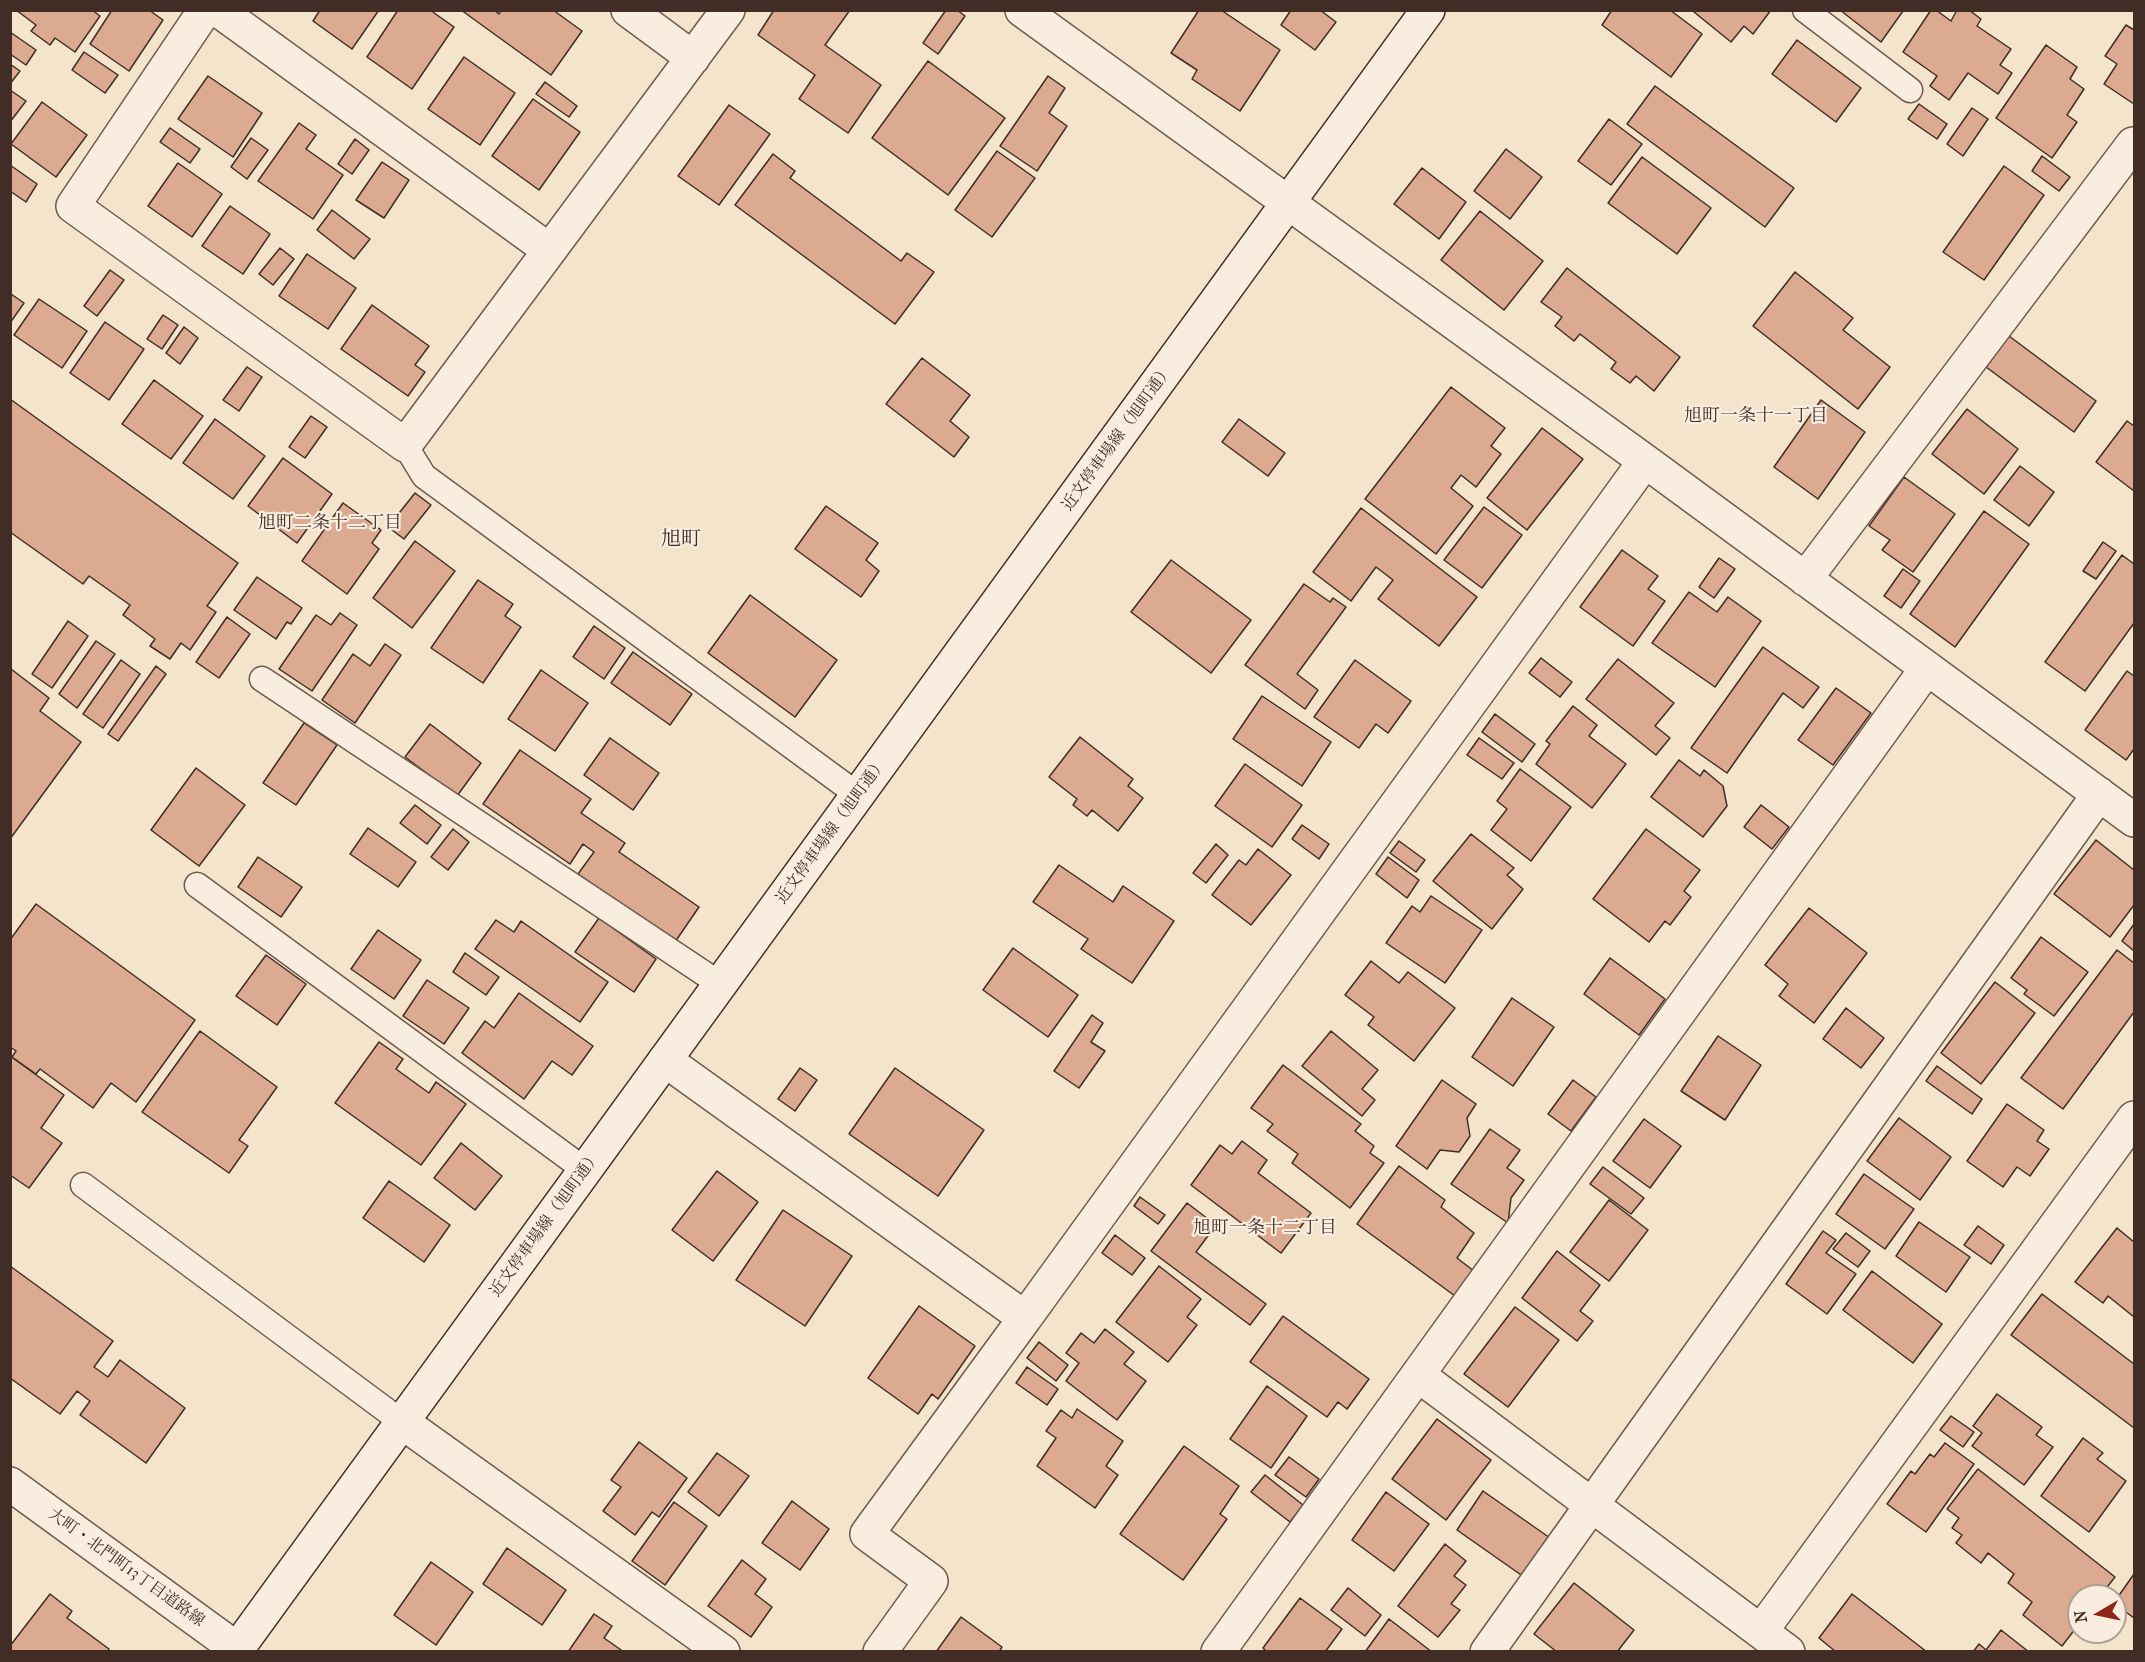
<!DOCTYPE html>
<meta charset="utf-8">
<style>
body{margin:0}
#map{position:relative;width:2145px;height:1662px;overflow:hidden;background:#f5e4cc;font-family:"IM FELL French Canon",serif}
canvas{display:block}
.frame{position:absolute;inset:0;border:12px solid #412d25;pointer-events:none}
.north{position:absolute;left:2067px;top:1584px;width:60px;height:60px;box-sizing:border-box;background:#f8edde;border:2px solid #afa094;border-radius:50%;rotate:261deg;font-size:16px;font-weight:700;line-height:24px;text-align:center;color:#412d25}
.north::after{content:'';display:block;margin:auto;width:21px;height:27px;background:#8f2418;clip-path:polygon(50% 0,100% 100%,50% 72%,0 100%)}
</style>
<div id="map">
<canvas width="2145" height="1662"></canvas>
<div class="frame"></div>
<div class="north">N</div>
</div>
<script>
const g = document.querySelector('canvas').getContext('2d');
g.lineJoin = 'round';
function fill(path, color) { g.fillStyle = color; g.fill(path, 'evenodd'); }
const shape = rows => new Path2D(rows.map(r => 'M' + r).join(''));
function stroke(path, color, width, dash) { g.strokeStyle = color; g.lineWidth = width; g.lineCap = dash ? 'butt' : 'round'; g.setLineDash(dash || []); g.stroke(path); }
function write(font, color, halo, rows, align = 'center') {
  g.font = font + ' "IM FELL French Canon","Noto Serif JP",serif'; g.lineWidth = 4.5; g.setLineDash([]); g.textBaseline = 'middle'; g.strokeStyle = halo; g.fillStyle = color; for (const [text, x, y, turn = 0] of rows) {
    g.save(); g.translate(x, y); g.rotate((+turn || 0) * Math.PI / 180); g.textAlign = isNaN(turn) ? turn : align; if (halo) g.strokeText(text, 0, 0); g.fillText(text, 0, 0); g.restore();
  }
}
const building = shape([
 [16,10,92,10,100,16,75,52,55,38,50,45,31,31,36,25,16,10],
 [112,10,149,10,163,20,129,71,90,44,112,10],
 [320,10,379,10,352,49,313,21,320,10],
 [398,10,430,10,454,27,412,89,367,57,398,10],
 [461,10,494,10,499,14,501,10,553,10,582,31,551,75,461,10],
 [774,10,850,10,825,45,881,85,848,133,799,99,815,75,758,35,774,10],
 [946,10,957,10,965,16,938,54,923,43,946,10],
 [1199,10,1221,10,1280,50,1240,111,1192,79,1197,70,1171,53,1199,10],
 [1291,10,1320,10,1336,22,1315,50,1281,25,1291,10],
 [1612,10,1670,10,1702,34,1671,77,1602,25,1612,10],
 [1695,10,1771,10,1753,34,1744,26,1731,42,1694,12,1695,10],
 [1840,10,1903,10,1903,11,1881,42,1840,10],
 [1931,10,1936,10,1951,21,1957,10,1969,10,1981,19,1977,26,2011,49,2000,65,2012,73,1998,94,1968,73,1949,100,1930,86,1937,76,1903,52,1931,10],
 [2126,25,2134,30,2134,104,2104,84,2117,64,2105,56,2126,25],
 [10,32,36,50,26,65,10,54,10,32],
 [1797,40,1861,88,1836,122,1772,74,1797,40],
 [2046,45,2077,67,2070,79,2084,89,2067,115,2077,122,2052,158,1996,118,2046,45],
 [84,52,118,75,105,93,72,70,84,52],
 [464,57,515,93,480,145,428,109,464,57],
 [928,61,1005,118,948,195,872,138,928,61],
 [10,64,20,71,10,84,10,64],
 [208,76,262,113,233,157,178,119,208,76],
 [1048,76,1065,88,1049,113,1067,126,1037,171,1000,146,1048,76],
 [545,82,577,106,569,117,536,94,545,82],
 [1655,86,1794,188,1765,227,1627,124,1655,86],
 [10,90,26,101,10,122,10,90],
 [533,99,580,132,539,190,492,156,533,99],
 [42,102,87,135,56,177,11,144,42,102],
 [1919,104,1947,124,1937,139,1908,119,1919,104],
 [729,105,770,134,719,205,678,176,729,105],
 [1972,108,1988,119,1963,156,1947,144,1972,108],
 [1609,119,1642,144,1611,185,1578,161,1609,119],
 [299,123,316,135,306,149,343,175,313,219,258,181,299,123],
 [170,128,200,149,190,163,160,142,170,128],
 [251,138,268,150,247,179,231,167,251,138],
 [355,139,369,150,352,174,338,164,355,139],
 [1506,149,1542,177,1510,219,1474,191,1506,149],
 [997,151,1035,178,992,237,955,210,997,151],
 [773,154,795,171,790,178,901,261,907,253,934,272,895,324,735,205,773,154],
 [2042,156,2070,177,2059,191,2032,171,2042,156],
 [1642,157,1711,208,1677,254,1608,203,1642,157],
 [382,162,409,180,384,218,356,200,382,162],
 [178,163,222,194,192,237,148,206,178,163],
 [10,165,37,184,26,202,10,191,10,165],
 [2004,166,2044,195,1984,280,1943,252,2004,166],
 [1422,168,1466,202,1439,239,1394,204,1422,168],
 [230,206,270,234,243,274,202,246,230,206],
 [332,210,370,239,354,259,317,230,332,210],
 [1480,211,1543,261,1504,310,1441,260,1480,211],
 [280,248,294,259,273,285,259,274,280,248],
 [307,254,356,288,328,329,279,296,307,254],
 [1567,268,1680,357,1654,391,1636,376,1630,383,1611,369,1616,362,1580,334,1574,341,1555,326,1562,317,1541,302,1567,268],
 [110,270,124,280,97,316,84,306,110,270],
 [1795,272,1853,318,1843,330,1890,367,1858,409,1753,326,1795,272],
 [11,294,24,303,10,323,10,295,11,294],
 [39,299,87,331,62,368,14,335,39,299],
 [372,305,429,346,415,365,425,372,408,396,341,349,372,305],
 [163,315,178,325,162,349,147,339,163,315],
 [105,322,144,349,109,400,70,373,105,322],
 [184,327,198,338,180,364,166,353,184,327],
 [2009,336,2096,401,2074,432,1986,367,2009,336],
 [922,358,970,395,950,421,969,437,954,457,886,404,922,358],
 [247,367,262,377,239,411,223,400,247,367],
 [154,380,203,416,171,459,122,424,154,380],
 [1451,387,1505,428,1491,446,1501,454,1476,487,1461,475,1451,488,1473,506,1436,554,1365,499,1451,387],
 [10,399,238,563,207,606,216,612,190,650,181,643,170,659,150,646,155,639,123,615,130,605,89,576,83,584,10,532,10,399],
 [1821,400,1865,432,1818,499,1774,467,1821,400],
 [1967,409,2018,449,1984,494,1932,454,1967,409],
 [311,416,327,427,305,458,289,447,311,416],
 [215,419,265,456,233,499,183,463,215,419],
 [1239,419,1285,453,1268,476,1222,442,1239,419],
 [2127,421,2134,426,2134,491,2096,462,2127,421],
 [1542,428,1583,459,1527,530,1487,498,1542,428],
 [283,458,332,494,297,543,248,506,283,458],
 [2020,466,2054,492,2029,526,1994,500,2020,466],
 [1904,477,1955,514,1913,572,1882,550,1890,540,1869,526,1904,477],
 [415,493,431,505,404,539,388,527,415,493],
 [343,503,381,530,372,543,379,549,347,594,302,561,343,503],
 [826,506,878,543,866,560,879,571,861,597,795,549,826,506],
 [1484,507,1522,535,1482,588,1444,560,1484,507],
 [1361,508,1477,597,1439,646,1378,599,1393,580,1376,567,1351,601,1313,572,1361,508],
 [1984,511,2029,544,1955,647,1910,614,1984,511],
 [415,541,455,571,412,628,373,598,415,541],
 [2103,542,2116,551,2096,579,2083,571,2103,542],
 [1622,550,1658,576,1648,589,1665,601,1633,646,1580,607,1622,550],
 [2122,555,2134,564,2134,623,2085,691,2045,662,2122,555],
 [1719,558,1735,569,1714,598,1699,587,1719,558],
 [1171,560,1251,620,1211,673,1131,612,1171,560],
 [1903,569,1920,581,1901,608,1884,596,1903,569],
 [257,577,302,608,291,624,287,622,276,639,234,610,257,577],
 [478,580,513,604,505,616,521,627,483,683,431,648,478,580],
 [1304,584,1330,602,1333,598,1346,607,1297,674,1318,690,1305,709,1245,665,1304,584],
 [1689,592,1717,612,1728,597,1761,621,1715,687,1652,643,1689,592],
 [750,595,837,660,795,717,708,653,750,595],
 [340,613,357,625,312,691,279,669,316,615,331,625,340,613],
 [227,617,250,634,219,678,196,662,227,617],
 [68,621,88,636,52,688,32,674,68,621],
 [594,626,625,648,604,679,573,657,594,626],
 [96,641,115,654,77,708,59,694,96,641],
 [385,644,401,655,355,723,322,700,353,654,370,666,385,644],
 [1763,647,1819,687,1803,708,1783,693,1727,773,1691,748,1763,647],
 [633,652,692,694,670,725,611,683,633,652],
 [1541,658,1572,682,1560,697,1529,673,1541,658],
 [1618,659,1674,703,1655,726,1670,738,1656,755,1586,699,1618,659],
 [121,660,140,674,103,728,83,714,121,660],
 [1355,660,1411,701,1388,733,1376,724,1359,748,1314,717,1355,660],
 [156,666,166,674,118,741,108,734,156,666],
 [11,669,49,698,40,711,81,742,10,839,11,669],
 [541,670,588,703,555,751,508,719,541,670],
 [2127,671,2134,676,2134,749,2126,760,2085,730,2127,671],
 [1836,688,1871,713,1833,765,1798,740,1836,688],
 [1262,696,1331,742,1302,786,1233,739,1262,696],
 [1573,706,1597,725,1589,736,1626,764,1592,808,1536,764,1550,744,1546,741,1573,706],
 [1495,714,1535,744,1522,762,1482,732,1495,714],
 [304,723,337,745,296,805,263,783,304,723],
 [430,724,481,763,457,796,405,757,430,724],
 [1080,737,1133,779,1128,786,1143,798,1118,831,1092,810,1087,816,1073,805,1077,799,1049,777,1080,737],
 [610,738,659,773,633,810,584,775,610,738],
 [1479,738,1514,763,1502,779,1467,755,1479,738],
 [520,750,591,799,581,813,625,843,619,852,699,907,675,942,578,874,594,852,583,844,570,864,483,804,520,750],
 [1679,760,1700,776,1704,770,1723,786,1727,806,1703,837,1651,797,1679,760],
 [1245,764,1302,805,1272,847,1215,806,1245,764],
 [196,768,245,805,199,866,151,830,196,768],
 [1520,769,1571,807,1531,861,1491,830,1507,809,1497,801,1520,769],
 [415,805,441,825,427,844,400,823,415,805],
 [1761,805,1789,827,1772,849,1744,827,1761,805],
 [1302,825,1329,844,1319,859,1292,839,1302,825],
 [368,828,416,862,398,887,350,854,368,828],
 [453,829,469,842,448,870,431,857,453,829],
 [1646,829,1700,870,1684,891,1691,897,1670,925,1665,921,1649,942,1593,899,1646,829],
 [1471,834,1514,868,1507,875,1523,889,1492,929,1433,881,1471,834],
 [2096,840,2134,870,2134,905,2110,937,2054,894,2096,840],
 [1399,841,1425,860,1416,872,1390,853,1399,841],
 [1216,844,1228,855,1206,883,1193,873,1216,844],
 [1258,849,1291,875,1251,925,1212,895,1239,860,1246,865,1258,849],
 [258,857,302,887,281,917,238,887,258,857],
 [1388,857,1419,880,1407,898,1376,874,1388,857],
 [1059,865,1113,902,1123,886,1174,921,1132,983,1081,949,1088,939,1033,902,1059,865],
 [1431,896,1482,930,1445,983,1386,943,1412,906,1420,912,1431,896],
 [36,904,195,1020,136,1102,111,1083,93,1108,40,1069,36,1074,12,1057,16,1051,10,1047,10,940,36,904],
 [1809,908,1867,953,1814,1023,1779,996,1788,984,1765,965,1809,908],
 [599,918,656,959,634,992,575,952,599,918],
 [496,920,514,932,521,921,608,982,580,1022,475,949,496,920],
 [2134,924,2134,951,2122,941,2134,924],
 [378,930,421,960,394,999,351,969,378,930],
 [2041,937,2088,972,2054,1016,2024,994,2027,990,2011,978,2041,937],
 [1013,948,1078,995,1048,1037,983,990,1013,948],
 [2117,950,2134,963,2134,1012,2063,1109,2021,1078,2117,950],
 [465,953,499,977,486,995,453,972,465,953],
 [266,955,306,984,277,1025,236,996,266,955],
 [1610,958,1665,999,1639,1035,1584,994,1610,958],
 [1371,961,1399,983,1408,972,1455,1008,1414,1061,1368,1025,1374,1017,1345,995,1371,961],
 [427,980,469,1008,444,1044,403,1016,427,980],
 [1995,982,2035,1013,1981,1084,1941,1053,1995,982],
 [519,993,593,1046,572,1075,552,1061,524,1099,462,1053,485,1021,494,1028,519,993],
 [1512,998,1554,1027,1513,1086,1472,1057,1512,998],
 [1846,1008,1884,1038,1861,1068,1823,1039,1846,1008],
 [1092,1015,1103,1023,1091,1042,1105,1051,1079,1088,1054,1071,1092,1015],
 [200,1031,277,1087,239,1140,248,1146,229,1173,142,1112,200,1031],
 [1331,1031,1378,1070,1362,1089,1375,1100,1362,1116,1302,1066,1331,1031],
 [1718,1036,1761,1065,1725,1120,1681,1091,1718,1036],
 [379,1042,403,1059,396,1069,429,1093,436,1082,466,1104,421,1165,335,1103,379,1042],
 [10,1056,64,1095,41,1128,62,1143,29,1188,10,1175,10,1056],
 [1283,1065,1361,1124,1355,1131,1374,1146,1370,1153,1384,1163,1350,1208,1292,1163,1298,1154,1267,1131,1273,1124,1251,1108,1283,1065],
 [1937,1066,1982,1099,1972,1114,1926,1081,1937,1066],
 [800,1068,817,1080,795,1111,778,1099,800,1068],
 [895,1068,984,1130,938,1196,849,1134,895,1068],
 [1442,1080,1476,1104,1467,1118,1470,1136,1459,1152,1440,1150,1427,1169,1396,1146,1442,1080],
 [1573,1080,1596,1097,1571,1131,1548,1114,1573,1080],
 [2007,1104,2044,1130,2037,1141,2049,1149,2030,1176,2017,1167,2003,1187,1967,1161,2007,1104],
 [1899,1118,1951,1157,1920,1200,1867,1161,1899,1118],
 [1644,1119,1681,1146,1650,1188,1613,1161,1644,1119],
 [1490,1129,1520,1150,1507,1168,1524,1180,1511,1198,1508,1223,1451,1184,1490,1129],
 [1242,1141,1267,1160,1258,1173,1311,1213,1281,1253,1191,1185,1220,1145,1232,1154,1242,1141],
 [461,1143,502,1176,475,1210,434,1178,461,1143],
 [1399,1166,1445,1200,1441,1207,1474,1233,1457,1258,1474,1271,1455,1296,1357,1224,1399,1166],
 [1603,1167,1644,1198,1631,1214,1590,1184,1603,1167],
 [717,1171,758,1202,713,1261,672,1230,717,1171],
 [1864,1174,1914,1209,1885,1249,1836,1214,1864,1174],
 [389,1181,450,1225,424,1262,363,1218,389,1181],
 [1140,1197,1165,1215,1158,1224,1134,1206,1140,1197],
 [1609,1200,1648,1230,1609,1281,1570,1252,1609,1200],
 [1187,1203,1216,1225,1196,1252,1266,1304,1250,1325,1151,1251,1187,1203],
 [783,1210,852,1256,805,1326,736,1280,783,1210],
 [1919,1222,1970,1257,1946,1292,1896,1256,1919,1222],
 [1978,1226,2004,1245,1991,1264,1964,1245,1978,1226],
 [2117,1228,2134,1242,2134,1317,2108,1296,2103,1303,2075,1282,2117,1228],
 [1823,1231,1836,1240,1826,1253,1856,1274,1827,1314,1786,1284,1823,1231],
 [1846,1233,1870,1251,1858,1267,1833,1249,1846,1233],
 [1115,1235,1145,1258,1132,1275,1102,1253,1115,1235],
 [1557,1251,1600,1285,1580,1311,1593,1321,1577,1341,1522,1298,1557,1251],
 [10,1266,113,1341,94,1367,108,1377,120,1360,185,1408,146,1463,80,1415,90,1401,77,1391,60,1414,10,1378,10,1266],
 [1159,1266,1201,1299,1187,1317,1197,1325,1168,1362,1116,1322,1159,1266],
 [1872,1271,1942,1324,1913,1363,1843,1310,1872,1271],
 [2042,1294,2134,1364,2134,1428,2011,1335,2042,1294],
 [919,1306,975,1346,938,1399,932,1394,918,1414,868,1378,919,1306],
 [1515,1307,1559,1340,1508,1407,1464,1374,1515,1307],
 [1283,1316,1369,1379,1347,1409,1338,1402,1327,1417,1250,1362,1283,1316],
 [1105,1329,1134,1352,1124,1364,1146,1381,1117,1420,1066,1381,1079,1363,1066,1353,1081,1333,1094,1343,1105,1329],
 [1039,1342,1068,1365,1056,1381,1027,1358,1039,1342],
 [1027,1367,1058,1389,1047,1405,1016,1383,1027,1367],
 [1267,1386,1307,1416,1271,1468,1230,1439,1267,1386],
 [1997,1394,2042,1427,2036,1435,2053,1447,2024,1485,1972,1446,1982,1433,1973,1426,1997,1394],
 [1077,1409,1123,1441,1106,1466,1118,1475,1095,1508,1037,1466,1056,1438,1046,1431,1061,1410,1072,1418,1077,1409],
 [1951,1416,1974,1432,1963,1447,1940,1430,1951,1416],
 [1437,1419,1491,1460,1446,1520,1392,1479,1437,1419],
 [2083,1438,2103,1453,2097,1459,2126,1481,2089,1532,2041,1496,2083,1438],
 [639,1442,687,1478,659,1517,652,1512,635,1535,603,1511,621,1487,611,1480,639,1442],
 [1945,1443,1974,1464,1926,1532,1887,1504,1911,1471,1915,1474,1930,1454,1934,1457,1945,1443],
 [1184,1446,1239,1486,1220,1514,1227,1519,1183,1580,1120,1534,1184,1446],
 [717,1453,749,1476,719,1516,688,1492,717,1453],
 [1289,1457,1319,1479,1306,1497,1275,1475,1289,1457],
 [1978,1469,2115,1577,2100,1596,2079,1596,2079,1624,2062,1646,2023,1615,2032,1602,2008,1583,2014,1574,1988,1553,1981,1563,1956,1543,1962,1535,1952,1528,1959,1518,1947,1509,1978,1469],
 [1265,1475,1303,1505,1290,1522,1251,1492,1265,1475],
 [1483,1491,1550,1538,1524,1577,1457,1530,1483,1491],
 [1386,1492,1429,1524,1394,1571,1352,1540,1386,1492],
 [792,1501,829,1529,800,1570,762,1543,792,1501],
 [674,1502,707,1526,665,1585,632,1561,674,1502],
 [1445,1544,1466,1561,1454,1576,1466,1585,1451,1604,1460,1610,1438,1637,1398,1606,1445,1544],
 [507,1548,566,1590,542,1625,483,1584,507,1548],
 [742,1560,766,1579,755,1594,772,1607,751,1637,708,1606,742,1560],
 [431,1562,473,1592,436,1645,394,1615,431,1562],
 [2134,1574,2134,1618,2115,1604,2115,1601,2134,1574],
 [1574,1583,1634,1630,1617,1652,1557,1652,1534,1634,1574,1583],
 [1348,1588,1381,1615,1365,1636,1331,1610,1348,1588],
 [50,1594,72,1611,67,1618,109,1649,107,1652,10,1652,10,1646,50,1594],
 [1852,1594,1927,1652,1836,1652,1819,1638,1852,1594],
 [1300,1598,1342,1629,1325,1652,1267,1652,1263,1648,1300,1598],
 [594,1614,612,1626,604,1638,624,1652,568,1652,594,1614],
 [961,1617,1002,1647,999,1652,936,1652,961,1617],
 [1389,1619,1432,1652,1365,1652,1389,1619],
 [2001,1630,2029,1652,1973,1652,1979,1644,1986,1650,2001,1630]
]);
const lane = shape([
 [1805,10,1910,90],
 [405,445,424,476,858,795],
 [262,679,720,984],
 [197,885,585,1170],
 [83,1185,402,1422]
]);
const street = shape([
 [205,10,73,206,405,445,728,10],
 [218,10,549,250],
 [628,10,693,58],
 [1022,10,1645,461,2134,820],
 [1805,579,2133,144],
 [665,1060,1025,1318,1645,461],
 [1418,1375,1788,1652],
 [402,1422,723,1652],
 [10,1484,241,1652],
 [1762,1630,2134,1118],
 [880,1652,931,1581,867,1534,1025,1318],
 [1218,1652,1927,668],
 [1487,1652,2099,794]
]);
const secondary = shape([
 [235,1652,1428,10]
]);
const streetNames = [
 ["近文停車場線（旭町通）",1118,438,-54],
 ["近文停車場線（旭町通）",832,831,-54],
 ["近文停車場線（旭町通）",546,1224,-54],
 ["大町・北門町13丁目道路線",126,1568,36]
];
const neighbourhoodNames = [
 ["旭町一条十一丁目",1756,417],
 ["旭町二条十二丁目",330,524],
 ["旭町一条十二丁目",1265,1229]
];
const quarterNames = [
 ["旭町",681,540]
];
fill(building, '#dcaa90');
stroke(building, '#412d25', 1.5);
stroke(lane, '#6e5b4f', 27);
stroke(street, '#6e5b4f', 36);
stroke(secondary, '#412d25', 36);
stroke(lane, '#f8edde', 24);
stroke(street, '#f8edde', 33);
stroke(secondary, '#f8edde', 33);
write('16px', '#412d25', '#f8edde', streetNames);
write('18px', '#412d25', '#f8edde', neighbourhoodNames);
write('20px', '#412d25', '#f8edde', quarterNames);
</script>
